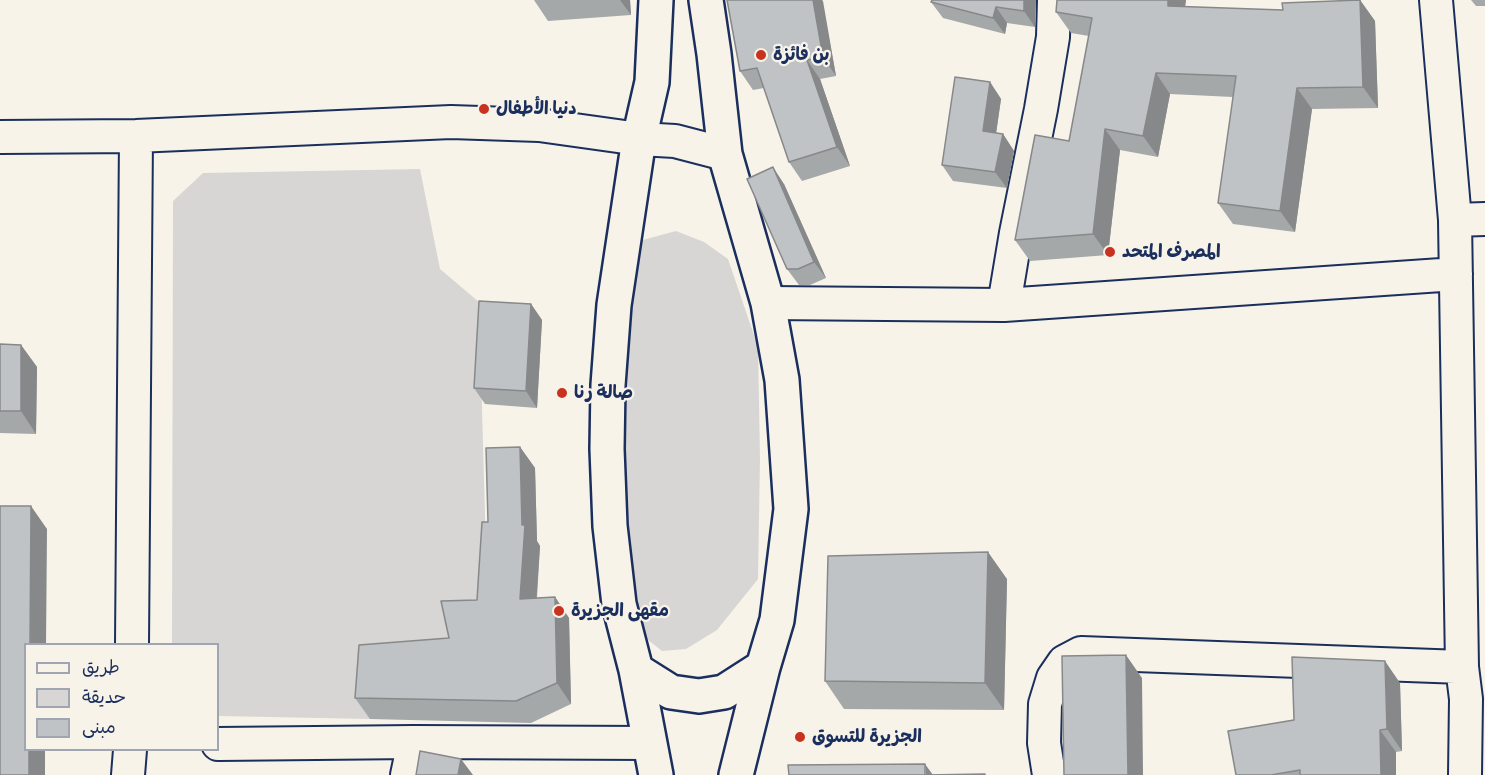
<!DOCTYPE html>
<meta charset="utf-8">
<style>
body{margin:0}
#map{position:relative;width:1485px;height:775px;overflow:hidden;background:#f7f3e8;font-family:Pangolin,"Playpen Sans Arabic",sans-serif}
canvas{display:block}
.legend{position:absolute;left:24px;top:643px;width:195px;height:108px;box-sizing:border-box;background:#f7f3e8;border:2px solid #9fa5b1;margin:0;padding:8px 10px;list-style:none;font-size:18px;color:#1b2f5e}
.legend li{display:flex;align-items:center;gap:12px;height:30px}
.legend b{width:30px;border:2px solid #9fa5b1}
</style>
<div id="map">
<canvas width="1485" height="775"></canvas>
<ul class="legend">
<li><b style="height:8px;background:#f7f3e8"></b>طريق</li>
<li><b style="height:16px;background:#d7d6d4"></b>حديقة</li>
<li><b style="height:16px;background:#c0c3c5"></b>مبنى</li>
</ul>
</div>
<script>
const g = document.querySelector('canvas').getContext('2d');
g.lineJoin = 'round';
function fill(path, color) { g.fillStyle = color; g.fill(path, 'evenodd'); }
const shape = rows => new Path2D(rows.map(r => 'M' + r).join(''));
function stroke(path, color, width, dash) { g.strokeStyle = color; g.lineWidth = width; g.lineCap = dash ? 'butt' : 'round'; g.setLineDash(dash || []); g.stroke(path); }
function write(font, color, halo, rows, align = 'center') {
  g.font = font + ' Pangolin,"Playpen Sans Arabic",sans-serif'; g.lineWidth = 4.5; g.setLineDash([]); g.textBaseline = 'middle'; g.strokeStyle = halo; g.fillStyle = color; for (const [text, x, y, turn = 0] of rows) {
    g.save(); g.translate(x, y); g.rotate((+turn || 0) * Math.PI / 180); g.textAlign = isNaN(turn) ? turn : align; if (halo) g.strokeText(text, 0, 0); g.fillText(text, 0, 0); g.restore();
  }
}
const green = shape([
 [420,169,440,269,479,302,488,621,464,660,374,666,370,719,218,716,218,644,172,644,173,201,203,173],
 [676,231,704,242,728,259,758,347,760,459,758,579,717,630,686,649,662,651,638,632,624,585,615,422,639,241]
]);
const street = shape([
 [1054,0,1053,37,1041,109,1016,233,1004,305,1456,274],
 [1436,0,1455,220,1462,667,1466,699,1465,775],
 [0,137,136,136,451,122,539,125,639,139,675,141,725,154],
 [1455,220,1485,219],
 [768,303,1004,305],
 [132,644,136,136],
 [218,744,414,742,649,743],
 [128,775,130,750],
 [407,775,414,742],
 [1049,775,1044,743,1045,704,1053,678,1064,662,1081,653,1462,667]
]);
const secondary = shape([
 [656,0,652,82,639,139,614,305,608,385,607,449,610,526,619,604,636,670,656,775],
 [706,0,714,54,725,154,768,303,782,380,791,509,777,620,763,667,736,775],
 [636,670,671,692,699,696,724,692,763,667]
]);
const wall = shape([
 [534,0,630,0,631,15,548,21],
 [727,0,822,0,836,76,820,79,850,166,802,181,789,162,764,88,753,90,740,71],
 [932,0,1036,0,1035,27,1007,23,1005,34,943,18,931,2],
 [1057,0,1186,0,1185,7,1283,10,1360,0,1375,21,1378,108,1312,109,1295,232,1233,224,1218,203,1233,97,1170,94,1158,157,1120,150,1108,255,1030,261,1015,240,1069,141,1089,36,1071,33,1056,12],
 [1471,0,1485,0,1485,6,1476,6],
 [990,82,1001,99,996,133,1003,134,1014,151,1007,188,953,181,942,165],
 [784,184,826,278,810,285,799,285,787,269],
 [531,304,542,320,537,408,485,404,474,388],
 [0,344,21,345,37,367,36,434,0,433],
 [520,447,535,468,537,541,540,546,537,598,555,597,569,618,571,704,531,723,370,719,355,698,449,638,477,600,488,522],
 [1007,579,1004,710,844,709,825,681],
 [1400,683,1402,751,1396,752,1396,775,1236,775]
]);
const shadedWall = shape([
 [620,0,630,0,631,15],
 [813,0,822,0,823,1,836,76,823,57],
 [1024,0,1036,0,1035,27,1024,11],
 [1168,0,1186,0,1182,27,1168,6],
 [1360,0,1375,21,1378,108,1363,87],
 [996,7,1007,23,1005,34,993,18],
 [807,60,820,79,850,166,837,147],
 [1156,73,1170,94,1158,157,1143,136],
 [990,82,1001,99,994,148,983,131],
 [1297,88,1312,109,1295,232,1280,211],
 [1105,129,1120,150,1108,255,1093,234],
 [1003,134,1014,151,1007,188,995,172],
 [773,167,784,184,826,278,814,262],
 [531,304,542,320,537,408,526,391],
 [21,345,37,367,36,434,21,411],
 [520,447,535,468,537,541,540,546,535,620,520,599,522,525],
 [31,506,47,529,46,645,30,645],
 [988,552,1007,579,1004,710,985,683],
 [555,597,569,618,571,704,557,683],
 [1126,655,1142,678,1143,775,1128,775],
 [1385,661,1400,683,1402,751,1387,729],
 [1380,730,1396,752,1396,775,1381,775],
 [29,750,45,750,45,775,29,775],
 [461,759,473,775,458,775],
 [925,764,933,775,926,775]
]);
const building = shape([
 [727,0,813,0,823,57,807,60,837,147,789,162,757,68,740,71,727,0],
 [932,0,1024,0,1024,11,996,7,993,18,931,2,932,0],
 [1057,0,1168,0,1168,6,1283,10,1282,3,1360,0,1363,87,1297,88,1280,211,1218,203,1236,76,1156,73,1143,136,1105,129,1093,234,1015,240,1035,135,1069,141,1092,18,1056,12,1057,0],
 [955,77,990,82,983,131,1003,134,995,172,942,165,955,77],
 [773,167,814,262,798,269,787,269,747,179,773,167],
 [479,301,531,304,526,391,474,388,479,301],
 [0,344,21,345,21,411,0,411,0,344],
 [520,447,522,525,525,525,520,599,555,597,557,683,516,701,355,698,359,645,449,638,441,601,477,600,482,522,488,522,486,448,520,447],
 [0,506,31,506,30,645,26,645,26,750,29,750,29,775,0,775,0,506],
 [988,552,985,683,825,681,828,556,988,552],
 [1126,655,1128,775,1064,775,1062,656,1126,655],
 [1292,657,1385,661,1387,729,1380,730,1381,775,1300,775,1300,770,1271,775,1236,775,1228,731,1294,720,1292,657],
 [420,751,461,759,458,775,416,775,420,751],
 [925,764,925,775,985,774,985,775,789,775,788,765,925,764]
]);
const markers = [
 [761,55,6,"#c8321e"],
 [484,109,6,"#c8321e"],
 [1110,252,6,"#c8321e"],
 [562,393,6,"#c8321e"],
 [559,611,6,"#c8321e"],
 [800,737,6,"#c8321e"]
];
const poiNames = [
 ["بن فائزة",773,55],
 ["دنيا الأطفال",496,109],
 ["المصرف المتحد",1122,252],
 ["صالة رنا",574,393],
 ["مقهى الجزيرة",571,611],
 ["الجزيرة للتسوق",812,737]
];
fill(green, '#d7d6d4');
stroke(street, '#1b2f5e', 36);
stroke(secondary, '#1b2f5e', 38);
stroke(street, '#f7f3e8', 32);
stroke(secondary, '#f7f3e8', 33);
fill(wall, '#a5a8a9');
fill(shadedWall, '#86888a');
fill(building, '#c0c3c5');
stroke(building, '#86888a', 1.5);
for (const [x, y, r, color] of markers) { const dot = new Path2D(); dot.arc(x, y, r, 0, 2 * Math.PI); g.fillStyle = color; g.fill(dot); stroke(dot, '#f7f3e8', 2); }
write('bold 18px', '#1b2f5e', '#f7f3e8', poiNames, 'left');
</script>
